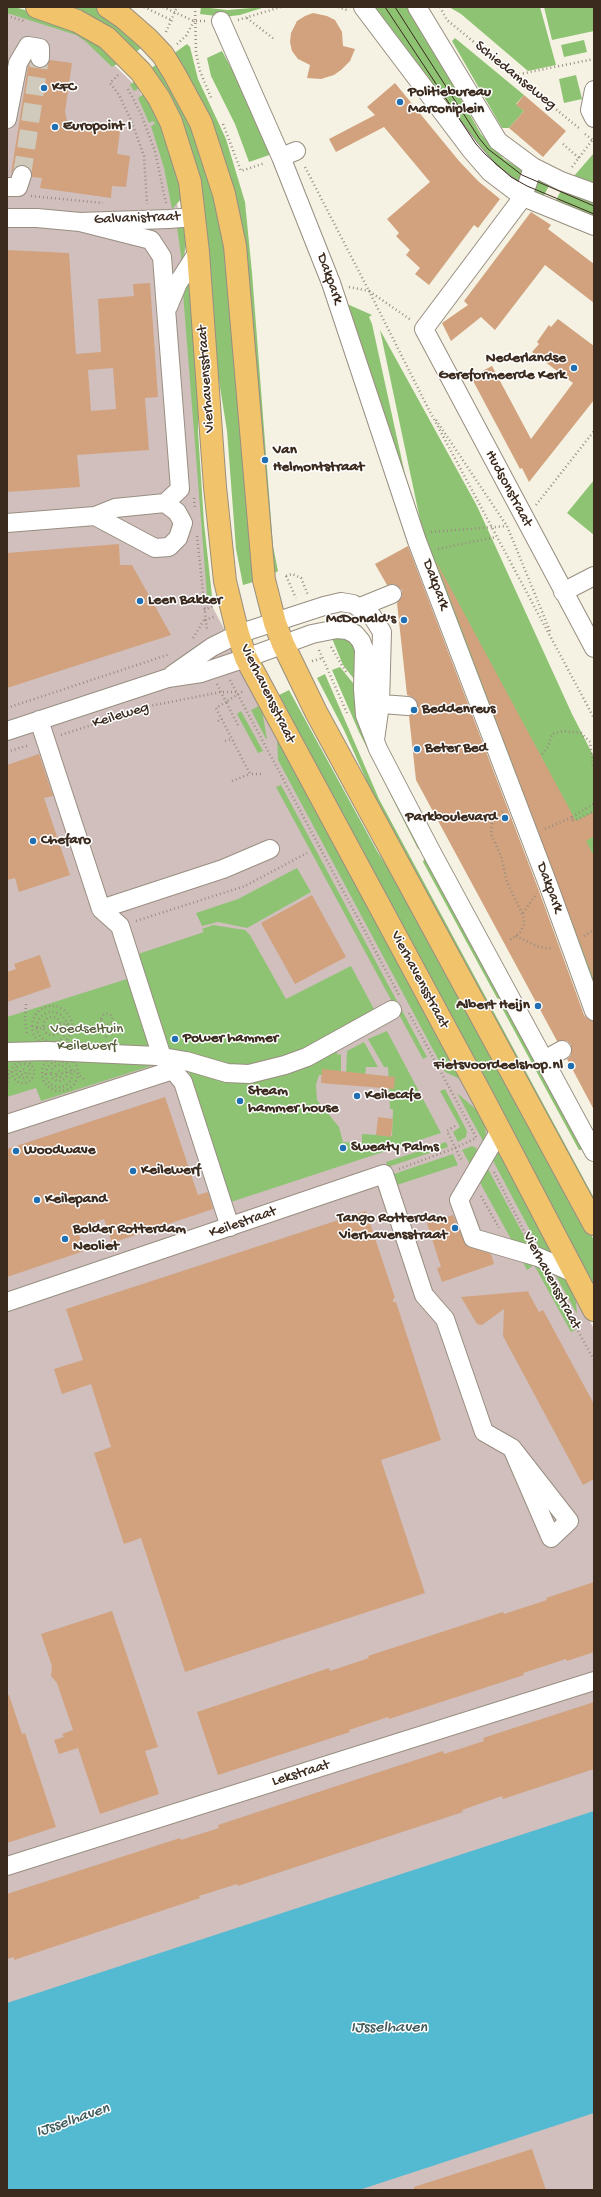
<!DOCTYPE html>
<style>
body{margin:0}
#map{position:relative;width:601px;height:2197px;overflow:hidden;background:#f5f2e3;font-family:"Gochi Hand",sans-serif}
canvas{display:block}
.frame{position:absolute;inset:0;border:8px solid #3b2a1e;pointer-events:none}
</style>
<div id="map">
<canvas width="601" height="2197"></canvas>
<div class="frame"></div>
</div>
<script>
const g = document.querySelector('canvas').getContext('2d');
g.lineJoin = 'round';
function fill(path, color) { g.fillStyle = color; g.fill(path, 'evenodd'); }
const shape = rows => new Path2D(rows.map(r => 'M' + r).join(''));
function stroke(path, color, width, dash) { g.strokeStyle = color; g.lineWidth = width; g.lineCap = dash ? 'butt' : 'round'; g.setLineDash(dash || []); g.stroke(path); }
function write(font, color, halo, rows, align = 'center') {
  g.font = font + ' "Gochi Hand",sans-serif'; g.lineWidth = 3; g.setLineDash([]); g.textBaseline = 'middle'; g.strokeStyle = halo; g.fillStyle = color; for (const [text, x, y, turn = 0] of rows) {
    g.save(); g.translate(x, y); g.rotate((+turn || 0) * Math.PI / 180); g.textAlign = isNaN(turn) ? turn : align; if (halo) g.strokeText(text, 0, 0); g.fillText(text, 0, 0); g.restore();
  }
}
const industrial = shape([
 [7,8,84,36,138,88,165,145,184,238,203,523,211,604,594,1329,594,2190,7,2190]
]);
const green = shape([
 [7,7,15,7,54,19,84,32,119,63,112,67,85,41,76,35,7,13],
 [66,7,96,7,145,45,136,52,113,30,100,21,91,16],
 [201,7,227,10,265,7,240,15,224,17,200,14],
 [369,7,408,7,481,134,504,159,526,172,521,188,494,170],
 [449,7,540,7,556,65,528,71,461,14],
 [544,7,593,7,594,31,552,40],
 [455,38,524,95,516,104,524,111,509,128,502,128,452,41],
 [584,40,587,52,564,57,561,45],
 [187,44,190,47,198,79,226,139,245,202,252,273,273,546,278,571,273,574,247,280,173,54],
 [222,51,269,138,275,153,249,162,235,124,211,76,207,58],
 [159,63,179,94,220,205,257,581,243,585,236,549,227,431,216,362,198,174,190,145,151,68],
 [576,75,582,99,564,103,559,79],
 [137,79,159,112,183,197,172,209,164,168,151,126,155,124,153,121,149,123,138,98,145,93,141,87,134,91,130,85],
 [594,153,594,186,574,176],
 [540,177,551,182,541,201,531,195],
 [562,188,594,198,594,221,554,205],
 [177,227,186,228,189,231,182,263],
 [191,276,199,385,198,431,204,523,212,596,207,596,183,293],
 [338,300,372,315,369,317,372,324,417,529],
 [380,330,477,506,572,714,594,757,594,995,422,529],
 [594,480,594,535,567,513],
 [335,635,349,640,355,646,357,683,343,665,331,636],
 [340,667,358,689,420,848,418,849,359,732,332,670],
 [325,674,379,799,594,1198,594,1207,376,802,344,730,317,678],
 [289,690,377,851,407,898,594,1240,594,1289,275,697],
 [261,705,267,739,266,739,251,710],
 [241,711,263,751,258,753,237,714],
 [277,737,462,1080,445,1072,278,760],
 [281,785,427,1057,423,1059,276,787],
 [424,859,427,859,501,998,499,999,497,998,423,862],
 [297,868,311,892,247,928,218,922,202,926,196,913,238,899],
 [213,925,245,930,250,935,286,999,351,966,375,1011,329,1040,249,1070,165,1053,138,954,204,932,202,929],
 [130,978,157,1064,41,1101,36,1088,7,1097,7,1017],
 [503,1005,505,1005,583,1149,581,1150,579,1150,502,1008],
 [387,1031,441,1133,231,1202,187,1066,218,1074,334,1047,338,1055,341,1054,341,1076,319,1075,316,1085,317,1100,339,1127,343,1142,362,1143,362,1134,392,1136,393,1109,390,1109,388,1067,384,1067,368,1039],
 [364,1042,378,1067,366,1067,365,1076,346,1075,347,1051],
 [445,1089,467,1131,466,1137,458,1142,453,1132,460,1127,440,1091],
 [457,1093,479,1112,485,1123,486,1137,484,1143],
 [446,1142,448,1147,388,1167,386,1162],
 [472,1146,476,1148,479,1153,471,1166,462,1150],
 [497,1147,556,1255,541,1251,491,1157],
 [453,1154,458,1165,394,1186,391,1175],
 [487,1167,529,1245,528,1246,512,1241,478,1179],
 [520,1257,538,1262,575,1330,571,1332,534,1265,527,1270],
 [552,1269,562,1272,575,1291,577,1314]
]);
const water = shape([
 [594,1811,594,2113,359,2190,7,2190,7,2003]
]);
const building = shape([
 [313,13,327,16,335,20,342,32,343,46,355,49,350,61,341,70,334,75,321,79,307,78,310,65,298,59,292,51,290,42,291,33,297,21,305,16],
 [50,60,72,63,65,112,68,124,120,131,117,154,130,156,126,187,112,186,111,198,40,188,42,178,32,177,30,168,25,165,15,167,11,174,28,67,31,62,35,67,45,67],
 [395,83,459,161,478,181,500,199,478,228,474,225,429,285,415,274,420,268,406,255,410,250,396,236,399,233,387,219,430,182,384,127,336,152,329,139,375,115,367,107],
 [524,95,566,131,543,157,509,128,524,111,516,105],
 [531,212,551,225,548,229,594,264,594,303,545,265,495,330,481,317,451,341,442,323,468,305,464,301],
 [7,250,69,253,76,354,101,352,98,299,134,296,133,284,150,283,158,397,145,398,149,450,77,455,80,487,7,492],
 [113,368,116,409,91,411,88,370],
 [558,319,594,346,594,400,529,482,522,468,520,469,471,377,492,366,531,439,573,383,532,352,539,344,537,342,549,325,551,327],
 [119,544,120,565,132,565,171,635,7,688,7,553],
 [408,546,539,891,584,1015,588,1019,594,1021,594,1110,567,1059,571,1055,571,1045,567,1041,557,1041,416,780,409,716,416,712,418,706,414,698,407,695,397,603,402,596,402,590,394,584,387,585,375,564],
 [436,561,576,821,594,812,594,836,586,841,594,856,594,980],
 [39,754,53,796,44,798,70,875,19,892,15,878,7,880,7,765],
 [312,895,346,957,295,984,261,923],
 [40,955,51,987,7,1002,7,972,16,969,14,964],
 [322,1069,395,1077,394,1089,321,1083],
 [165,1097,198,1195,208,1192,213,1209,112,1243,104,1219,77,1228,84,1251,7,1277,7,1149],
 [378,1117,393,1119,391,1137,376,1135],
 [366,1211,395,1298,393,1299,393,1302,396,1302,441,1440,381,1460,425,1593,185,1672,141,1538,124,1544,94,1453,111,1447,91,1384,62,1394,54,1369,83,1360,66,1309],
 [453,1215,466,1245,491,1254,494,1264,442,1282,437,1268,441,1267,427,1223],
 [530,1291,528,1292,539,1312,543,1310,594,1404,594,1479,583,1485,503,1336,504,1309,482,1325,477,1324,461,1297],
 [594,1582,594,1652,567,1661,566,1659,523,1673,524,1675,389,1719,388,1717,349,1730,350,1732,218,1775,197,1712,329,1668,330,1671,369,1658,368,1656,503,1612,504,1614,547,1600,546,1598],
 [112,1611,158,1747,145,1751,159,1794,100,1814,78,1748,59,1754,54,1740,64,1737,62,1734,73,1730,57,1683,51,1676,52,1666,41,1634],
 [7,1695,9,1695,22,1734,25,1733,56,1827,7,1843],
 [594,1702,594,1769,503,1799,502,1796,462,1810,463,1812,238,1886,237,1884,199,1896,200,1898,14,1960,14,1957,7,1959,7,1894,180,1838,181,1840,219,1828,218,1825,443,1751,444,1754,484,1741,483,1738],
 [532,2149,546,2190,414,2190,414,2187]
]);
const minorTunnel = shape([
 [22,175,40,58]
]);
const path = shape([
 [144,7,173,21],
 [163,7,194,21,205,21],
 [195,7,196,53,200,71,212,100],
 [338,7,347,10],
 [440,7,447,20,580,129],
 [7,16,24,21],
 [247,18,274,39],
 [238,20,281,7],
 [166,32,177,7],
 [177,44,186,36,194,21],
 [118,75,110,83,119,95,131,120,144,156,147,204],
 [515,75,594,59],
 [128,89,141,114,155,151,166,203],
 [223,124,241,171,265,163],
 [585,134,594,141],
 [563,144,579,158],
 [305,167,369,291,411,320],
 [572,167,593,139],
 [31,196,103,203],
 [349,287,369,291,428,408,594,718],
 [436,420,507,526,550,631],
 [194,498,195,509],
 [536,505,594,431],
 [431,532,507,526],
 [197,536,207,630],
 [438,549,496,537],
 [286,576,296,598],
 [286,576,292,574,301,578,308,595],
 [204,610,213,606],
 [205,620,216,616],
 [193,638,204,620],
 [331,647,346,672],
 [319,650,347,713],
 [312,661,323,658],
 [230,680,399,995],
 [217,684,226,702,216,708,250,774,264,774],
 [7,708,170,654],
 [218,721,222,719],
 [238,725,226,702,243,691],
 [61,735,150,706,221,692,238,692],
 [225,741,232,739],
 [7,752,29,745],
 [542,754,548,747,552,734,563,731,581,733,590,742,594,773],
 [232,781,250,774],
 [503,812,495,818,492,823,491,834,501,856,507,882,524,918,524,924,520,933,508,941],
 [572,817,593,804,594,806],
 [545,829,572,817,573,820,578,819,594,811],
 [523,913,535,896],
 [136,921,245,886,307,853],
 [516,936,539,947,553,949],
 [584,936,594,930],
 [26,1004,25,1019,27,1035],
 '32 1026a20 20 0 1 1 40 0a20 20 0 1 1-40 0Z',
 '37 1027a15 15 0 1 1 30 0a15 15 0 1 1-30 0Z',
 [409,1013,477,1139],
 '101.5 1019a5.5 5.5 0 1 1 11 0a5.5 5.5 0 1 1-11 0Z',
 '43 1026a9 9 0 1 1 18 0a9 9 0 1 1-18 0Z',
 [36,1029,71,1023],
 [106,1037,107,1025],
 '42 1073a18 18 0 1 1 36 0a18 18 0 1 1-36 0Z',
 '12 1072a11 11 0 1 1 22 0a11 11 0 1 1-22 0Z',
 '46 1074a13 13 0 1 1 26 0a13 13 0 1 1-26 0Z',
 '16 1071a7 7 0 1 1 14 0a7 7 0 1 1-14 0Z',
 '51 1073a8 8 0 1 1 16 0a8 8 0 1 1-16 0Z',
 '20.5 1072a2.5 2.5 0 1 1 5 0a2.5 2.5 0 1 1-5 0Z',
 '56 1074a3 3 0 1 1 6 0a3 3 0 1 1-6 0Z',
 [62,1073,77,1071],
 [77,1073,85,1080],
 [8,1075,9,1069],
 [7,1086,9,1078,8,1073],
 [455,1126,447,1131,462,1161],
 [399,1169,455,1148,476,1138],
 [494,1172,527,1237],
 [481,1196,499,1228],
 [551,1282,594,1360]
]);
const minor = shape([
 [363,7,471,150,490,172,523,197,594,226],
 [417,7,498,141,533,167,561,181,594,193],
 [221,21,281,157,331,283,417,541,549,887,594,1011],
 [594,90,590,110,594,118],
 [7,119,18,63,28,46,40,48,40,58],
 [281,157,296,151],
 [533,167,523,197,424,329,594,648],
 [7,187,18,187,22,175],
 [7,218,37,218,80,222,169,219,195,217],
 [80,222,151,240,162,257,180,489,165,503],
 [168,307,178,283,198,252],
 [7,523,95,516,115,508,165,503,177,512,183,523,178,538,169,547,155,548,95,516],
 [563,592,594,576],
 [360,607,392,594],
 [172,675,212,647,238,634,324,606,341,602,353,604,372,616,382,632,380,704,375,740],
 [369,703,408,706],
 [39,720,101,909,223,869,270,849],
 [7,731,168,678,201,673,246,658,312,634,337,629,347,630,355,634,361,641,364,649,363,689,365,715,378,749,431,851,594,1152],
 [101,909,120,926,162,1057,183,1082,230,1227],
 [7,1052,47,1051,157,1056,186,1061,227,1073,249,1074,285,1065,307,1057,392,1010],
 [544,1060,562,1050],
 [7,1124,173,1070],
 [499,1132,459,1200,473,1238,538,1257,574,1273],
 [7,1302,384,1174,424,1295,445,1319,484,1432,512,1448,551,1538,569,1521,512,1448],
 [7,1866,594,1681]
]);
const major = shape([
 [37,7,77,21,107,38,141,72,159,98,171,122,190,182,198,252,215,487,225,581,238,634,246,658,483,1098,594,1310],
 [108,7,124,18,148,39,163,55,174,73,201,123,224,194,235,246,264,580,275,623,283,644,316,712,594,1224]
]);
const tram = shape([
 [385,7,476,144,485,154,511,177,527,186,594,214],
 [395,7,479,138,488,149,522,175,594,206]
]);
const markers = [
 [44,88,4,"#1f6fb2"],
 [400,102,4,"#1f6fb2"],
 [55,127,4,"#1f6fb2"],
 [574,368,4,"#1f6fb2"],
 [265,460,4,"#1f6fb2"],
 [140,601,4,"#1f6fb2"],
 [404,620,4,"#1f6fb2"],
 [414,710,4,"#1f6fb2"],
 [417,749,4,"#1f6fb2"],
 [505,818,4,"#1f6fb2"],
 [33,841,4,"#1f6fb2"],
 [538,1006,4,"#1f6fb2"],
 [175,1039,4,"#1f6fb2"],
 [571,1066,4,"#1f6fb2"],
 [357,1096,4,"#1f6fb2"],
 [240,1101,4,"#1f6fb2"],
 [343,1148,4,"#1f6fb2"],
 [16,1151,4,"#1f6fb2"],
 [133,1171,4,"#1f6fb2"],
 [37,1200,4,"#1f6fb2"],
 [455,1228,4,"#1f6fb2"],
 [65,1239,4,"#1f6fb2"]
];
const streetNames = [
 ["Schiedamseweg",515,76,39],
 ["Galvanistraat",137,219,-2],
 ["Dakpark",329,279,70],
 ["Vierhavensstraat",207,379,-94],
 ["Hudsonstraat",508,489,62],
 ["Dakpark",435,585,69],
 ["Vierhavensstraat",267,694,64],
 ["Keileweg",121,716,-17],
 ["Dakpark",549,888,69],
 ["Vierhavensstraat",419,980,62],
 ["Keilestraat",243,1223,-19],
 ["Vierhavensstraat",551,1281,62],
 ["Lekstraat",301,1774,-17]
];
const poiNames = [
 ["KFC",52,88],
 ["Politiebureau",408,93],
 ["Marconiplein",408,110],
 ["Europoint I",63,127],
 ["Nederlandse",566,359,"right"],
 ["Gereformeerde Kerk",566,376,"right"],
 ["Van",273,451],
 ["Helmontstraat",273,468],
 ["Leen Bakker",148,601],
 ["McDonald's",396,620,"right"],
 ["Beddenreus",422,710],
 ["Beter Bed",425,749],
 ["Parkboulevard",497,818,"right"],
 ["Chefaro",41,841],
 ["Albert Heijn",530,1006,"right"],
 ["Power hammer",183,1039],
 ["Fietsvoordeelshop.nl",563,1066,"right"],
 ["Steam",248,1092],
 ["hammer house",248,1109],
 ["Keilecafe",365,1096],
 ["Sweaty Palms",351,1148],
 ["Woodwave",24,1151],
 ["Keilewerf",141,1171],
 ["Keilepand",45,1200],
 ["Tango Rotterdam",447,1219,"right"],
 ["Vierhavensstraat",447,1236,"right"],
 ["Bolder Rotterdam",73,1230],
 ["Neoliet",73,1247]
];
const parkNames = [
 ["Voedseltuin",87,1030],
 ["Keilewerf",87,1047]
];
const waterNames = [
 ["IJsselhaven",389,2029],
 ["IJsselhaven",73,2121,-19]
];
fill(industrial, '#d1bfbe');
fill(green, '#8fc374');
fill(water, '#53bad1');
fill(building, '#d1a27d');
stroke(minorTunnel, '#d0cabc', 18, [18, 9]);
stroke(minor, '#988e80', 20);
stroke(major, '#988e80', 24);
stroke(path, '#988e80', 2.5, [1, 3]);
stroke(minor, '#fff', 18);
stroke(major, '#f1c36a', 22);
stroke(tram, '#3b2a1e', 1);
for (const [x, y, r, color] of markers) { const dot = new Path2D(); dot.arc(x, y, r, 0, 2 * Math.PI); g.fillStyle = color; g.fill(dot); stroke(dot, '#fff', 1.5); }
write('15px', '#3b2a1e', '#fff', streetNames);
write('bold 15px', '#3b2a1e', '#fff', poiNames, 'left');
write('15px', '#58603c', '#fff', parkNames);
write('italic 16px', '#435c5d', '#fff', waterNames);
</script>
